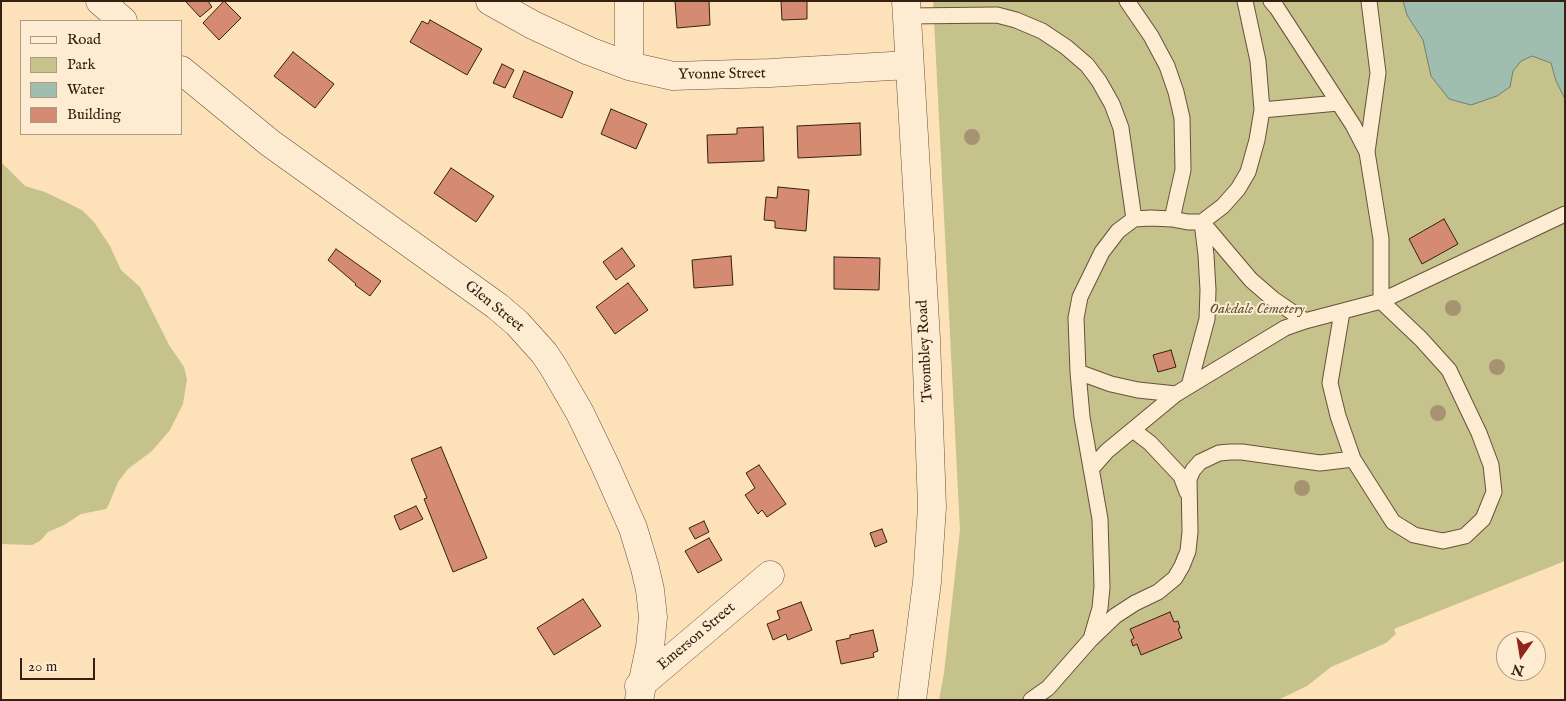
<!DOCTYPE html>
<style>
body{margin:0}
#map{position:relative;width:1566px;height:701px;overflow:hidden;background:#fde2b9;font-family:"IM FELL English",serif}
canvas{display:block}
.frame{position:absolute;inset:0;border:2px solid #352113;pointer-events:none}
.legend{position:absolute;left:20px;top:20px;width:162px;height:115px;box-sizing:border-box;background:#feecd2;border:1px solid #ae9b86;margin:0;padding:6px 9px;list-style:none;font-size:15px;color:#352113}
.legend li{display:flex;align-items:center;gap:10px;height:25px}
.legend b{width:25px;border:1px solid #ae9b86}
.north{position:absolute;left:1496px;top:631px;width:50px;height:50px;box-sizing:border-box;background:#feecd2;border:1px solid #ae9b86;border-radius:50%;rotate:193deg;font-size:14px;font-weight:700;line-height:20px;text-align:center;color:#352113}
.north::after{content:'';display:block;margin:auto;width:18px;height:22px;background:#8f2418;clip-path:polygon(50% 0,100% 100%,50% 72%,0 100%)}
.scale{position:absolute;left:20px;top:658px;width:75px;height:22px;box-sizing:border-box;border:2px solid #352113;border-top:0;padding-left:6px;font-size:15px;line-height:18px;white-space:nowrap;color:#352113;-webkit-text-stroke:4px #feecd2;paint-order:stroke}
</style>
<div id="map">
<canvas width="1566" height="701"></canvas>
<div class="frame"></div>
<ul class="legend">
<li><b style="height:6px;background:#feecd2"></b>Road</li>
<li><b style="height:14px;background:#c5c28b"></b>Park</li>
<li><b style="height:14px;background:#9fbeaf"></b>Water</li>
<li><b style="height:14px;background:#d48b71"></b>Building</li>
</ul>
<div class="north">N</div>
<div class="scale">20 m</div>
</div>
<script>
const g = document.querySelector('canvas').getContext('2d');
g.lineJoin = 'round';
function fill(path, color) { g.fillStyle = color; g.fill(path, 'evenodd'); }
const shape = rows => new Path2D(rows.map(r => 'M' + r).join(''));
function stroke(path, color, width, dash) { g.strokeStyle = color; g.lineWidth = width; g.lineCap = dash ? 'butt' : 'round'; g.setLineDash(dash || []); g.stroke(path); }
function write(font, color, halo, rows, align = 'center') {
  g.font = font + ' "IM FELL English",serif'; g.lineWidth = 4; g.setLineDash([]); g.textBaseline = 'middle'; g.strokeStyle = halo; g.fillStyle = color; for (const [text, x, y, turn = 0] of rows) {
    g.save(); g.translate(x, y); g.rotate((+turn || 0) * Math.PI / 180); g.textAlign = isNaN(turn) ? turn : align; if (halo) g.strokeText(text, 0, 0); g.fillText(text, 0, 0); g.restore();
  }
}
const green = shape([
 [933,1,1565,1,1565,561,1394,629,1396,634,1386,643,1331,667,1307,686,1278,700,939,700,944,673,960,530],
 [1,162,25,186,45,192,82,210,94,222,110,246,121,270,140,287,169,345,184,367,187,379,183,404,170,430,152,451,128,469,118,482,109,504,106,509,81,514,64,525,48,532,40,541,32,545,1,544]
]);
const water = shape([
 [1403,1,1565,1,1565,99,1556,81,1551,63,1532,56,1521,61,1513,71,1510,87,1497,96,1471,105,1449,99,1431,76,1423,40,1407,15,1403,1]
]);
const building = shape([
 [187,1,208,1,212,7,200,17,186,2,187,1],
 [224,1,241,18,219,40,203,23,224,1],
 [675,1,709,1,710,25,677,28,675,1],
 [781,1,807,1,807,19,782,20,781,1],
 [430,20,482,49,467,75,410,42,422,21,428,24,430,20],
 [293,52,334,84,315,108,274,76,293,52],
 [502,64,514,70,505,88,493,83,502,64],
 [524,71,573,92,562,118,513,97,524,71],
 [611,109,647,124,636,149,601,134,611,109],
 [860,123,861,155,798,158,797,126,860,123],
 [763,127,764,161,708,163,707,135,737,134,737,128,763,127],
 [451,168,494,196,476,222,434,193,451,168],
 [778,187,809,190,806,231,775,228,775,221,764,220,766,197,777,198,778,187],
 [1444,219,1458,244,1422,264,1409,239,1444,219],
 [622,248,635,266,616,280,603,262,622,248],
 [336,249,381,281,370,296,355,285,356,284,328,260,336,249],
 [731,256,733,285,694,288,692,260,731,256],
 [834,257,880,258,879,290,834,289,834,257],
 [628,283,648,310,615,334,596,307,628,283],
 [1171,350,1176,367,1158,372,1153,355,1171,350],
 [441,447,487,558,453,572,424,499,427,498,411,459,441,447],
 [759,465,786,504,767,517,762,510,758,514,745,495,755,488,746,473,759,465],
 [416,506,423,519,400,530,394,516,416,506],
 [704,521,709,532,695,539,689,528,704,521],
 [882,529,887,542,875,547,870,533,882,529],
 [709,538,722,560,698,573,685,551,709,538],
 [583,599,601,626,554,655,537,628,583,599],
 [801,602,812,630,788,640,786,634,773,640,767,624,780,619,777,611,801,602],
 [1170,612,1174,622,1178,621,1180,628,1178,629,1182,638,1141,655,1137,644,1133,646,1131,640,1134,638,1130,629,1170,612],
 [873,630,878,651,873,653,874,657,841,664,836,641,850,638,850,635,873,630]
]);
const service = shape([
 [1127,1,1151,36,1167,66,1176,92,1182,118,1183,170,1172,219],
 [1271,1,1277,8,1353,125,1367,152],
 [907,16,997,15,1016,20,1042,31,1066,47,1087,65,1099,81,1112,104,1121,128,1134,219,1118,231,1102,252,1080,297,1076,318,1078,372,1082,417,1100,519,1102,587,1100,608,1091,639],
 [1262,110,1338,103],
 [1134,219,1151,218,1172,219,1188,222,1202,222,1251,280,1273,299,1305,321],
 [1342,312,1330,383,1338,416,1353,459,1393,522,1414,535,1443,541,1465,536,1483,519,1494,492,1491,465,1479,433,1449,370,1421,339,1381,301,1381,239,1367,152,1378,73,1369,1],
 [1078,372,1111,384,1138,390,1176,394],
 [1189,386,1207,319,1208,290,1206,255,1202,222,1223,206,1238,189,1248,172,1257,140,1262,110,1258,61,1245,1],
 [1133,430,1150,443,1181,476,1187,492],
 [1091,469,1107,451,1176,394,1285,328,1305,321,1381,301,1565,214],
 [1031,700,1048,688,1091,639,1115,616,1135,603,1158,592,1175,578,1182,566,1188,551,1190,532,1189,479,1193,470,1200,462,1219,453,1230,452,1242,452,1320,463,1353,459]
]);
const minor = shape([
 [100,1,123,21],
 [490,1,533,25,589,51,629,66,673,76,770,73,909,65],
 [629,1,629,66],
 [181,70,270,143,497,306,517,323,544,353,554,368,580,413,605,465,633,528,645,568,650,590,653,617,650,647,639,700],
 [639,686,770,575]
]);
const tertiary = shape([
 [906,1,926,339,932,507,927,582,912,700]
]);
const trees = [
 [972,137],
 [1453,308],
 [1497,367],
 [1438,413],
 [1302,488]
];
const streetNames = [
 ["Yvonne Street",722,75,-1],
 ["Glen Street",494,307,39],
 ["Twombley Road",926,351,-93],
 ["Emerson Street",697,637,-40]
];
const parkNames = [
 ["Oakdale Cemetery",1257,310]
];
fill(green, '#c5c28b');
fill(water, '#9fbeaf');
stroke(water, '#757f71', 1);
fill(building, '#d48b71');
stroke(building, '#352113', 1);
stroke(service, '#67513c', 17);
stroke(minor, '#67513c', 29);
stroke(tertiary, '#67513c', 29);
stroke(service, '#feecd2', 15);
stroke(minor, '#feecd2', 28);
stroke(tertiary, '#feecd2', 28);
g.fillStyle = '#a79272';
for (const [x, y] of trees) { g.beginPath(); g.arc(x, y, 8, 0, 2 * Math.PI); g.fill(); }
write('15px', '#352113', '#feecd2', streetNames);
write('italic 15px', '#605137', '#feecd2', parkNames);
</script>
